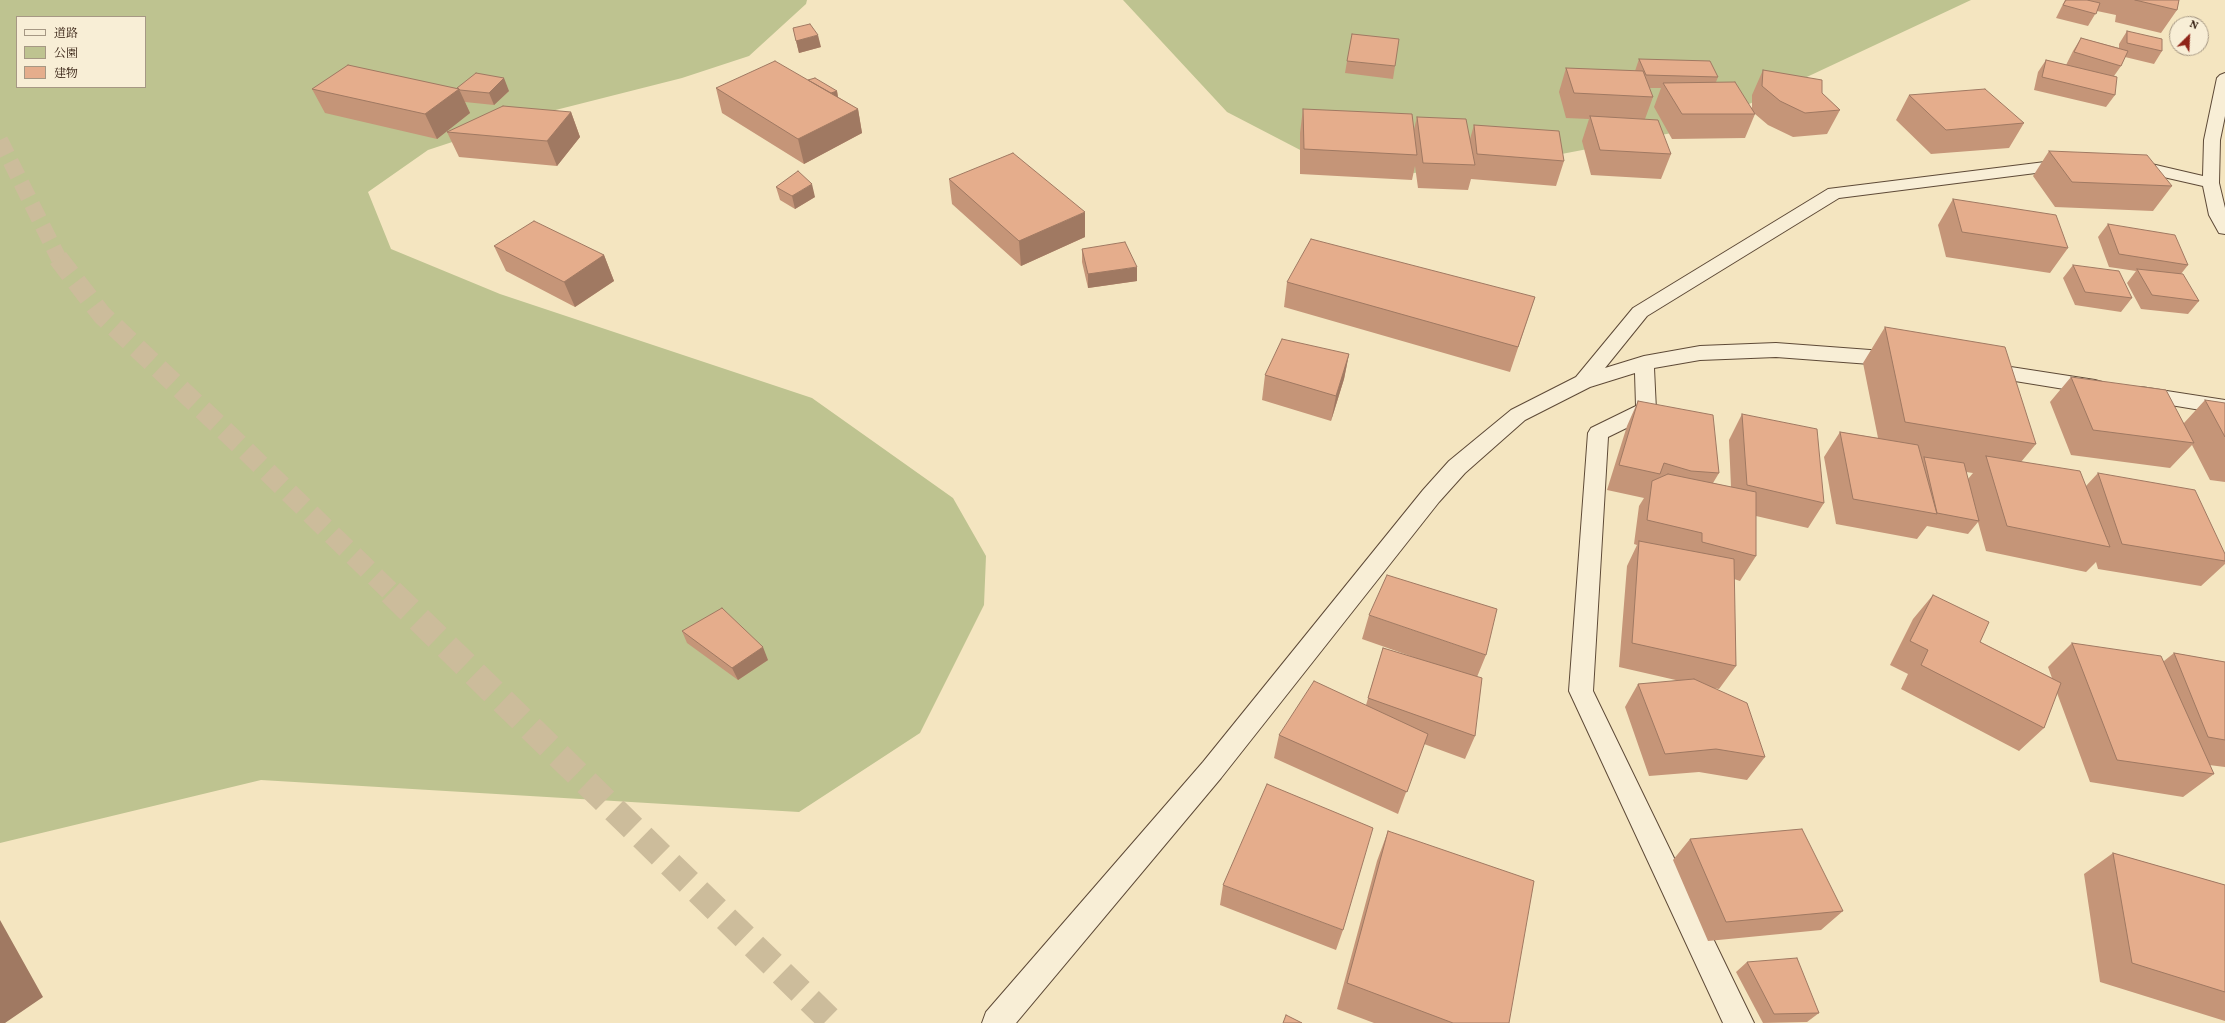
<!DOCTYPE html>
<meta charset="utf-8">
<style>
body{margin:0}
#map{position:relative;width:2225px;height:1023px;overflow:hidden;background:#f4e5c0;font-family:Vollkorn,"Noto Serif JP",serif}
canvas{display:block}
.legend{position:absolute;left:16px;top:16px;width:130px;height:72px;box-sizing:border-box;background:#f8eed6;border:1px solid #a69884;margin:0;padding:5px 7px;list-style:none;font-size:12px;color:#2c1609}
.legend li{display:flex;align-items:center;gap:8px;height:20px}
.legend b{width:20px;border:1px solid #a69884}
.north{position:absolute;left:2169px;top:16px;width:40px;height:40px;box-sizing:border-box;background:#f8eed6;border:1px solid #a69884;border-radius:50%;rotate:24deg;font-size:11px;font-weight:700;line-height:16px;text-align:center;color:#2c1609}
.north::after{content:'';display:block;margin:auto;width:14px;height:18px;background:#8f2418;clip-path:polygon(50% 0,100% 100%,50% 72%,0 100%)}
</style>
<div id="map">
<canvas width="2225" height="1023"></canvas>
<ul class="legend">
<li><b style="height:5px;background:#f8eed6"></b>道路</li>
<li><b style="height:11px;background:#bec390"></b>公園</li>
<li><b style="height:11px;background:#e5ad8c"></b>建物</li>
</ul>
<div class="north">N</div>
</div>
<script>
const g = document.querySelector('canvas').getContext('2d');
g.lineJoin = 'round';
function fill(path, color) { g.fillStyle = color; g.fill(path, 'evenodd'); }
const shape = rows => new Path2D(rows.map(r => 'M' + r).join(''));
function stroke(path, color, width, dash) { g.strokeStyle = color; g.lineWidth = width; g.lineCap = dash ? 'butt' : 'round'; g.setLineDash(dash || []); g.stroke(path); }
const green = shape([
 [0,0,807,0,806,4,749,56,682,78,528,117,428,150,368,192,391,249,500,294,812,398,953,498,986,556,984,605,920,733,799,812,261,780,0,843],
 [17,17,145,17,145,87,17,87],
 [1123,0,1971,0,1698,128,1551,156,1414,173,1306,153,1227,112]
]);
const majorTunnelFar2 = shape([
 [0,140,59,259]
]);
const majorTunnelFar1 = shape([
 [58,258,102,315,241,446,392,593]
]);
const majorTunnel = shape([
 [391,592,833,1023]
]);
const minor = shape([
 [2225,73,2225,116,2220,140,2219,183,2225,208,2225,234,2219,233,2209,215,2203,186,2124,168,2122,164,2124,160,2130,159,2203,176,2204,140,2217,78,2220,75,2225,73],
 [2069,159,2075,160,2077,164,2075,168,1839,198,1647,316,1605,368,1644,356,1700,346,1776,343,1897,352,1904,354,1907,359,1904,364,1897,366,1776,357,1700,360,1654,368,1656,410,1653,415,1608,437,1593,691,1754,1023,1723,1023,1569,691,1588,433,1591,428,1636,406,1635,373,1590,387,1525,420,1465,473,1439,502,1221,778,1016,1023,982,1023,986,1012,1203,762,1423,490,1449,461,1511,410,1576,377,1633,308,1828,189,2069,159],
 [1985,363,2095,380,2102,382,2105,387,2102,392,2095,394,1978,375,1975,370,1978,365,1985,363],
 [2141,387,2225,400,2225,414,2134,399,2131,394,2134,389,2141,387]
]);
const wall = shape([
 [2065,0,2179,0,2177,10,2161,33,2115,22,2116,15,2097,11,2088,26,2056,18],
 [793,28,821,47,799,53],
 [2127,31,2162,51,2154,64,2125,57,2121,66,2114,76,2115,95,2106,107,2034,90,2038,72,2046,60,2066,65,2073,51,2081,38,2119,48,2119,44],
 [1639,59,1718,77,1716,82,1752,108,1752,95,1763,70,1822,93,1840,110,1827,134,1793,137,1768,125,1755,114,1745,138,1672,139,1654,107,1661,88,1649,88,1653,97,1645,119,1671,154,1661,179,1591,175,1582,141,1589,119,1566,118,1559,92,1566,68,1635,71],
 [1347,61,1395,66,1393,79,1345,73],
 [808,80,837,91,838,97,858,109,862,133,804,164,722,113,716,88],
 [457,88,509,91,494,105,465,102,470,113,437,139,325,113,312,89],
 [1909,95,2024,123,2009,148,1931,154,1896,120],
 [1303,109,1414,129,1417,117,1470,139,1474,125,1564,161,1556,186,1471,179,1468,190,1418,188,1415,166,1412,180,1300,174,1300,133],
 [571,112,580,137,557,166,459,157,447,132],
 [2049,151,2172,186,2153,211,2055,207,2033,176],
 [949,179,1085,237,1021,266,952,204],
 [776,187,815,197,795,209,780,200],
 [1953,199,2068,248,2050,273,1946,257,1938,225],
 [2108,224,2188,265,2181,274,2199,301,2188,314,2141,309,2127,283,2136,271,2109,267,2098,237],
 [494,246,604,255,614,281,575,307,506,271],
 [1082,249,1137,281,1088,288,1082,262],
 [2073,265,2132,298,2121,312,2075,305,2063,278],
 [1287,282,1535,297,1510,372,1284,307],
 [1885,327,2036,444,2021,462,2086,486,2098,473,2225,554,2225,564,2201,586,2098,569,2096,562,2086,572,1986,551,1978,522,1968,534,1927,526,1917,539,1836,524,1824,457,1840,432,1878,438,1863,363],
 [1966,472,1973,473,1968,479],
 [1349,354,1344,379,1331,421,1262,400,1265,375],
 [2071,377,2184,423,2205,400,2225,403,2225,482,2210,480,2192,445,2170,468,2071,455,2050,402],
 [1638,401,1719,473,1713,483,1731,487,1729,440,1742,414,1824,503,1808,528,1756,516,1756,556,1740,581,1734,579,1736,666,1719,689,1713,688,1765,757,1747,780,1699,772,1649,776,1625,707,1638,684,1680,681,1619,667,1627,566,1637,545,1634,544,1639,506,1644,498,1607,490,1627,426],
 [1933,595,1980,642,2052,678,2048,667,2072,643,2164,661,2174,653,2225,662,2225,767,2209,765,2214,774,2183,797,2090,782,2057,693,2044,728,2019,751,1901,689,1908,674,1890,665,1913,619],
 [1369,615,1486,655,1477,677,1475,736,1465,759,1424,744,1398,814,1274,758,1279,735,1366,705,1383,648,1416,658,1362,639],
 [682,631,768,660,738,680,687,643],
 [1388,831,1509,1023,1374,1023,1337,1009,1377,861],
 [1690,839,1843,911,1821,930,1708,941,1673,860],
 [2113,853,2225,885,2225,1021,2100,982,2084,874],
 [1223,885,1343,930,1336,950,1220,905],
 [1747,962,1819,1013,1807,1022,1763,1023,1736,972]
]);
const shadedWall = shape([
 [818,35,821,47,799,53,796,41],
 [504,78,509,91,494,105,489,93],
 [459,89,470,113,437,139,425,114],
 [837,91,839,104,819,97],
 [858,109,862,133,804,164,798,139],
 [571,112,580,137,557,166,547,141],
 [812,184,815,197,795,209,792,196],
 [1085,212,1085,237,1021,266,1019,241],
 [604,255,614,281,575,307,564,282],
 [1137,267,1137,281,1088,288,1088,274],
 [1349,354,1344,379,1331,421,1336,396],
 [763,647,768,660,738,680,732,668],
 [0,920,43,997,5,1023,0,1023]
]);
const building = shape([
 [2066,0,2087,0,2100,3,2096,14,2063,5,2066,0],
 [2135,0,2179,0,2177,10,2135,0],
 [810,24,818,35,796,41,793,28,810,24],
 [2127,31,2162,39,2162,51,2127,43,2127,31],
 [1352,34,1399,39,1395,66,1347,61,1352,34],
 [2081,38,2128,51,2121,66,2074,52,2081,38],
 [1639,59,1710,61,1718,77,1646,75,1639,59],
 [2046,60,2117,77,2115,95,2042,77,2046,60],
 [775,61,858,109,798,139,716,88,775,61],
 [348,65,459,89,425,114,312,89,348,65],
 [1566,68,1643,71,1653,97,1574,93,1566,68],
 [1763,70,1822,80,1822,93,1840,110,1805,113,1780,101,1762,86,1763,70],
 [476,73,504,78,489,93,460,90,459,89,457,88,476,73],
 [815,78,837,91,831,93,808,80,815,78],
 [1735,82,1755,114,1682,114,1663,83,1735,82],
 [1985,89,2024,123,1946,130,1909,95,1985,89],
 [503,106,571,112,547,141,447,132,503,106],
 [1303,109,1412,114,1417,155,1304,149,1303,109],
 [1590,116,1658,120,1671,154,1600,150,1590,116],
 [1417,117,1466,119,1475,165,1423,163,1417,117],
 [1474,125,1559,131,1564,161,1477,154,1474,125],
 [2049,151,2147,155,2172,186,2072,182,2049,151],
 [1013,153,1085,212,1019,241,949,179,1013,153],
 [798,171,812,184,792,196,776,187,798,171],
 [1953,199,2056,215,2068,248,1962,232,1953,199],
 [534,221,604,255,564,282,494,246,534,221],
 [2108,224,2175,235,2188,265,2119,254,2108,224],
 [1311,239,1535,297,1518,347,1287,282,1311,239],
 [1125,242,1137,267,1088,274,1082,249,1125,242],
 [2073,265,2119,271,2132,298,2085,292,2073,265],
 [2137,269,2183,274,2199,301,2152,295,2137,269],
 [1885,327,2005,347,2036,444,1905,422,1885,327],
 [1282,339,1349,354,1336,396,1265,375,1282,339],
 [2071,377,2166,390,2194,443,2093,430,2071,377],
 [2205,400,2225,403,2225,437,2205,400],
 [1638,401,1713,415,1719,473,1691,471,1664,463,1660,474,1619,465,1638,401],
 [1742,414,1817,429,1824,503,1747,485,1742,414],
 [1840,432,1918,445,1937,514,1853,499,1840,432],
 [1986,456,2080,471,2110,547,2007,526,1986,456],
 [1924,457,1964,463,1979,521,1937,513,1924,457],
 [2098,473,2195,490,2225,554,2225,561,2122,544,2098,473],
 [1668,474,1756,492,1756,556,1702,542,1702,533,1647,520,1652,481,1668,474],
 [1639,541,1734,559,1736,666,1632,643,1639,541],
 [1387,575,1497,609,1486,655,1369,615,1387,575],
 [1933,595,1989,622,1980,642,2061,683,2044,728,1921,665,1928,650,1910,641,1933,595],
 [722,608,763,647,732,668,682,631,722,608],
 [2072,643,2161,656,2214,774,2117,760,2072,643],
 [1383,648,1482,678,1475,736,1368,698,1383,648],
 [2174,653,2225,662,2225,740,2208,737,2174,653],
 [1694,679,1747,703,1765,757,1716,749,1665,754,1638,684,1694,679],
 [1314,681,1428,734,1407,792,1279,735,1314,681],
 [1267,784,1373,828,1343,930,1223,885,1267,784],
 [1802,829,1843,911,1726,922,1690,839,1802,829],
 [1388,831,1534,881,1509,1023,1453,1023,1347,983,1388,831],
 [2113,853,2225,885,2225,992,2132,963,2113,853],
 [1797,958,1819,1013,1774,1014,1747,962,1797,958],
 [1286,1015,1302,1023,1283,1023,1286,1015]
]);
fill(green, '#bec390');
stroke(majorTunnelFar2, '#ccbc9b', 16, [16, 8]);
stroke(majorTunnelFar1, '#ccbc9b', 20, [20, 10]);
stroke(majorTunnel, '#ccbc9b', 26, [26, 13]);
stroke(minor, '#5e4a37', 2);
fill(minor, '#f8eed6');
fill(wall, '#c59578');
fill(shadedWall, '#a07962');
fill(building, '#e5ad8c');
stroke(building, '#a07962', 1);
</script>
